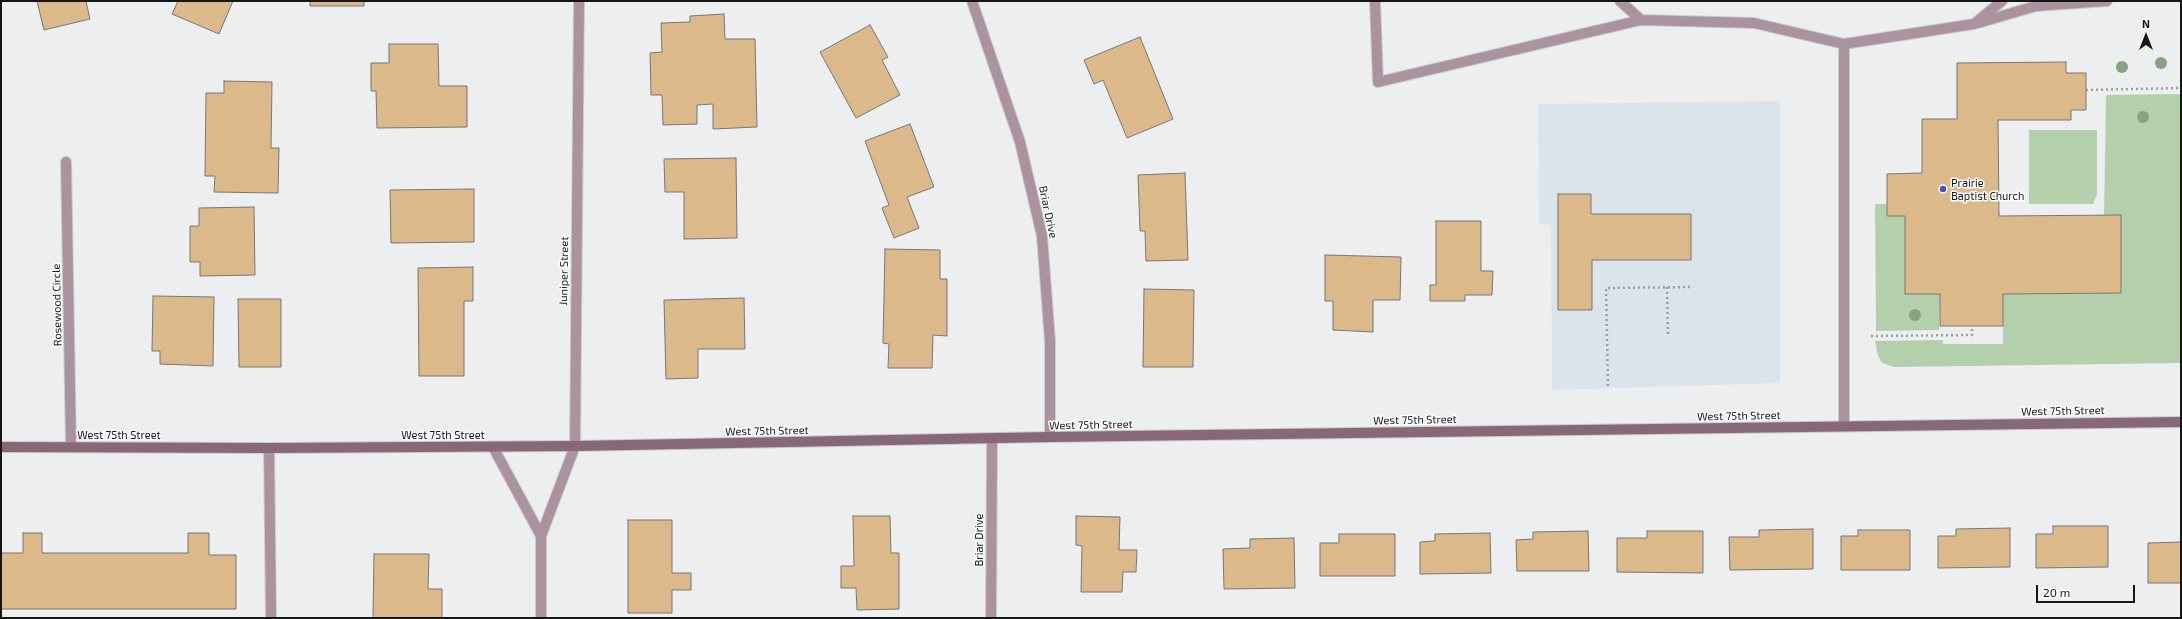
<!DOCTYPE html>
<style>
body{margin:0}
#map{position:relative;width:2182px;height:619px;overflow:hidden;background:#edeef0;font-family:"Exo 2",sans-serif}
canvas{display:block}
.frame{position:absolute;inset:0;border:2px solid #151616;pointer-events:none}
.north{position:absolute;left:2126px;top:16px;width:40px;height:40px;-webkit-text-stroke:3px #fafcfd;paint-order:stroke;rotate:0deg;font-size:11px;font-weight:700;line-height:16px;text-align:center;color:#151616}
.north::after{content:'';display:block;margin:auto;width:14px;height:18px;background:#151616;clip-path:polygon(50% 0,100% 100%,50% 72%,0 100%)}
.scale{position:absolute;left:2036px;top:585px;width:99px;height:18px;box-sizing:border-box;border:2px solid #151616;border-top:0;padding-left:5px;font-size:12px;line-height:14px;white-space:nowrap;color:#151616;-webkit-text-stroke:3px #fafcfd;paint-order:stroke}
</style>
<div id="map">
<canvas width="2182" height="619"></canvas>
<div class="frame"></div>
<div class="north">N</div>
<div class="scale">20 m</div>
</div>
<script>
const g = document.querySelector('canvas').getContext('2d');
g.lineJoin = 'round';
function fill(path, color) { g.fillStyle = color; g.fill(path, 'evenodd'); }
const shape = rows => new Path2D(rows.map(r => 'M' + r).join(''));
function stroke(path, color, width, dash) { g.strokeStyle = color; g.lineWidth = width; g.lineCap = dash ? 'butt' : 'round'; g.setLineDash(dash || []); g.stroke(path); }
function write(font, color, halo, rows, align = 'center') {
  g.font = font + ' "Exo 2",sans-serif'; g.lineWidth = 3; g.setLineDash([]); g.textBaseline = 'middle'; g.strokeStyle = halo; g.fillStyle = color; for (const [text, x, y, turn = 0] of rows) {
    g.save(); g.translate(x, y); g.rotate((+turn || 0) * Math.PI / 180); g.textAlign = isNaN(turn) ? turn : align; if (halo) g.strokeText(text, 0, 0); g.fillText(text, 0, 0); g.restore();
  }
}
const built = shape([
 [1780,101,1780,383,1552,390,1551,225,1539,224,1538,104]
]);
const green = shape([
 [2181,94,2181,363,1894,367,1882,363,1878,356,1875,341,1943,340,1943,344,2003,344,2003,294,2121,293,2121,215,2104,215,2106,95],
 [2029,130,2097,130,2097,194,2093,204,2029,204],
 [1875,204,1887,204,1888,216,1905,216,1905,294,1940,294,1939,330,1876,331]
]);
const building = shape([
 [37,1,86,1,90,19,44,30,37,1],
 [178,1,233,1,219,34,172,14,178,1],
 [310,1,364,1,364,6,310,6,310,1],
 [724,14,725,39,755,39,757,127,713,129,713,104,697,105,697,124,663,125,662,95,651,95,650,53,662,52,661,23,690,22,690,16,724,14],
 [870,25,888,57,882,60,900,95,856,118,820,52,870,25],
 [1140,37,1173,119,1127,138,1103,80,1094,84,1084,60,1140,37],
 [389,44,438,44,439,86,467,86,467,127,377,128,376,91,371,91,371,63,389,63,389,44],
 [2066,62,2066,73,2086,73,2086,110,2071,110,2071,120,1998,120,1999,216,2121,215,2121,293,2003,294,2003,326,1940,326,1940,294,1905,294,1905,216,1887,216,1887,174,1922,173,1922,119,1957,119,1957,63,2066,62],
 [224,81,272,82,271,148,279,148,278,193,214,192,215,176,205,176,206,93,224,93,224,81],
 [910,124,934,187,907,197,919,228,894,238,882,208,889,205,865,141,910,124],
 [736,158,737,238,684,239,684,192,665,192,664,159,736,158],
 [1185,173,1188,260,1146,261,1145,231,1140,231,1138,175,1185,173],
 [474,189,474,242,391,243,390,190,474,189],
 [1558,194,1591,194,1591,214,1691,214,1691,260,1592,260,1592,310,1558,310,1558,194],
 [254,207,255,275,200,276,200,262,190,262,190,226,199,226,199,208,254,207],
 [1436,221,1481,221,1481,271,1493,271,1492,295,1465,295,1465,301,1430,301,1430,285,1436,285,1436,221],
 [885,249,940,250,940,279,947,279,947,336,933,335,932,368,888,368,889,344,883,343,885,249],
 [1325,255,1401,257,1400,300,1373,300,1373,332,1333,330,1333,301,1325,301,1325,255],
 [473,267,473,301,464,301,464,376,419,376,418,268,473,267],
 [1144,289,1194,290,1193,367,1143,367,1144,289],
 [153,296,214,297,213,366,160,364,160,351,152,351,153,296],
 [744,298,745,349,698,349,698,378,666,379,664,300,744,298],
 [238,299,281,299,281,367,239,367,238,299],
 [853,516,890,516,891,553,899,553,899,609,857,610,856,588,841,588,841,566,854,566,853,516],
 [1076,516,1120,517,1119,550,1137,550,1136,572,1123,572,1122,592,1081,592,1082,546,1076,545,1076,516],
 [628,520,672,520,672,573,691,573,691,590,672,590,672,613,628,613,628,520],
 [2053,526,2108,526,2108,567,2036,568,2036,534,2053,534,2053,526],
 [2010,528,2010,567,1938,568,1938,536,1956,536,1956,529,2010,528],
 [1813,529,1813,569,1730,570,1729,537,1759,537,1759,530,1813,529],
 [1858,530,1910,530,1910,570,1841,570,1841,536,1858,536,1858,530],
 [1588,531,1589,571,1517,571,1516,540,1533,539,1533,532,1588,531],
 [1647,531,1703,531,1703,573,1617,572,1617,538,1647,538,1647,531],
 [23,533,42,533,42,553,188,553,188,533,209,533,209,555,236,555,236,609,1,609,1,553,23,553,23,533],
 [1490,533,1491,573,1420,574,1420,542,1435,541,1435,534,1490,533],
 [1339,534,1395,534,1395,576,1320,576,1320,543,1339,543,1339,534],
 [1294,538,1295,588,1224,589,1223,549,1250,548,1250,539,1294,538],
 [2181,542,2181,583,2148,583,2148,543,2181,542],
 [374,554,429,554,428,589,442,589,442,618,373,618,374,554]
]);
const path = shape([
 [2086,90,2181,88],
 [1667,287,1668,336],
 [1871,336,1972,335,1972,326],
 [1608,386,1606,288,1693,287]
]);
const service = shape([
 [1375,1,1378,82,1641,20,1754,23,1844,44,1974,24,2002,1],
 [1620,1,1641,20],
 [1978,23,2036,6,2107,1],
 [1844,44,1844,426],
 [269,448,271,618]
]);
const minor = shape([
 [972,1,1020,142,1042,236,1050,341,1050,437],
 [66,162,71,447],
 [493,447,541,536],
 [541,618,541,536,575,446,579,1],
 [991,618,992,439]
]);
const secondary = shape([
 [1,447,269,448,575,446,1050,437,2181,422]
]);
const trees = [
 [2161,63],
 [2122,67],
 [2143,117],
 [1915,315]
];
const markers = [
 [1943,189,4,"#4652c7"]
];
const poiNames = [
 ["Prairie",1951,183],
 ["Baptist Church",1951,196]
];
const streetNames = [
 ["Briar Drive",1048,212,78],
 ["Juniper Street",564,271,-89],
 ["Rosewood Circle",57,305,-91],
 ["West 75th Street",2063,411,-1],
 ["West 75th Street",1739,416,-1],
 ["West 75th Street",1415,420,-1],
 ["West 75th Street",1091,425,-1],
 ["West 75th Street",767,431,-1],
 ["West 75th Street",119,435],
 ["West 75th Street",443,435],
 ["Briar Drive",979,540,-90]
];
fill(built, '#dbe4eb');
fill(green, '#b3cfac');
fill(building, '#dcb98a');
stroke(building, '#777674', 1);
stroke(service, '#cacbcd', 12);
stroke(minor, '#cacbcd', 12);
stroke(secondary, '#cacbcd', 12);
stroke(path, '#9c9d9e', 2.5, [2, 3]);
stroke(service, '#aa929f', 10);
stroke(minor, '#aa929f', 10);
stroke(secondary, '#886779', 10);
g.fillStyle = '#87a282';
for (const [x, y] of trees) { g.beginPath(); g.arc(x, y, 6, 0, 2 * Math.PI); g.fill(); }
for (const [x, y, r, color] of markers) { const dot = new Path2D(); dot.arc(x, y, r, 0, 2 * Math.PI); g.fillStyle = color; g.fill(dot); stroke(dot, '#fafcfd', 1.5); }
write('11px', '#151616', '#fafcfd', poiNames, 'left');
write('11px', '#151616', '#fafcfd', streetNames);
</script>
